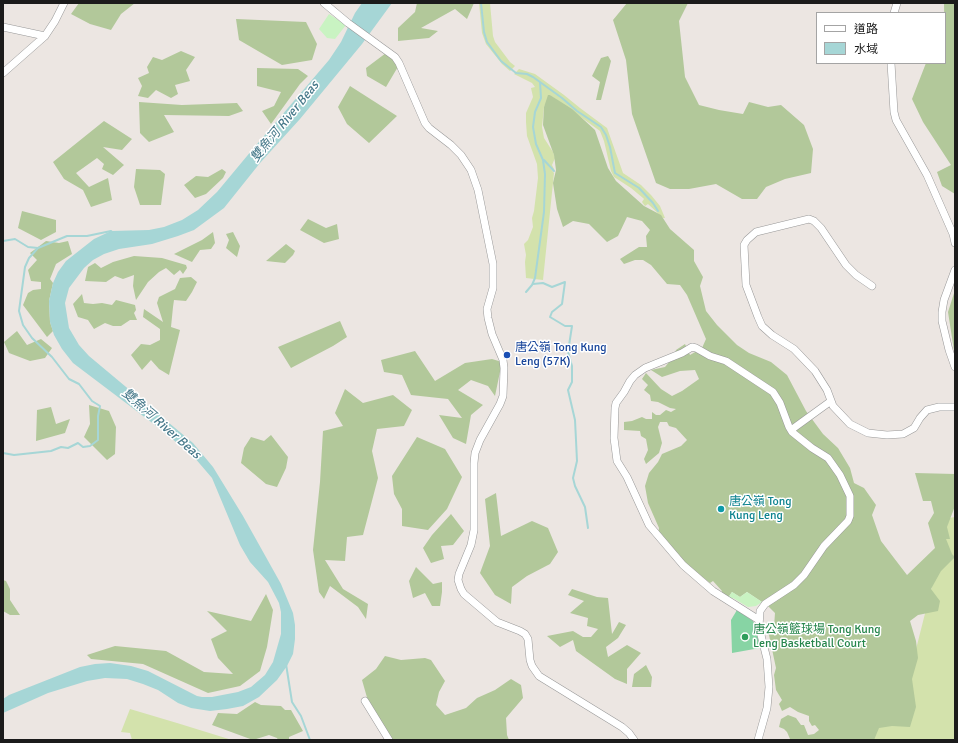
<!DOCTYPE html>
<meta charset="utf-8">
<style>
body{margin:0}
#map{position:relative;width:958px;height:743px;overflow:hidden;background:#ece6e2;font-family:Signika,"Noto Sans TC",sans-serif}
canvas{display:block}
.frame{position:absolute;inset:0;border:4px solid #1b1b1b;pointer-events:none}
.legend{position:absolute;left:816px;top:12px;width:130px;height:52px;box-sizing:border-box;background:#fff;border:1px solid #a4a4a4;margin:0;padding:5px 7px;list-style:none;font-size:12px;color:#1b1b1b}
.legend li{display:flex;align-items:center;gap:8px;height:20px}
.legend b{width:20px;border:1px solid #a4a4a4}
</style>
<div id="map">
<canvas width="958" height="743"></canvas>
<div class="frame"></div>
<ul class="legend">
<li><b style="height:5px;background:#fff"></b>道路</li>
<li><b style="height:11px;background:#a6d6d6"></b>水域</li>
</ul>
</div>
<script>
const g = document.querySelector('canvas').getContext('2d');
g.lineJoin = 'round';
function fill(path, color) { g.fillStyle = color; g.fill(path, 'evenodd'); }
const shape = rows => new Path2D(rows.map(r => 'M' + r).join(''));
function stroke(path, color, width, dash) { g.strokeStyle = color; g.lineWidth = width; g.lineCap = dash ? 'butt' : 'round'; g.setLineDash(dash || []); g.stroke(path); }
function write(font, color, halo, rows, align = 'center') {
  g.font = font + ' Signika,"Noto Sans TC",sans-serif'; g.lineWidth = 3; g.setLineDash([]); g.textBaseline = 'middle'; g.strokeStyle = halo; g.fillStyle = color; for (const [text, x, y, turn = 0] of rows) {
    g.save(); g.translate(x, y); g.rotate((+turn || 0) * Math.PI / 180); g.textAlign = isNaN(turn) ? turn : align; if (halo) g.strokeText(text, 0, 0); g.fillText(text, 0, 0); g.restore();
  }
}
const grass = shape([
 [479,3,490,3,493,36,495,42,510,62,515,66,510,71,502,64,486,44,482,33],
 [519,69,535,74,564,95,580,108,607,128,623,173,641,185,651,195,660,206,665,218,663,218,648,204,645,206,642,202,644,199,643,198,631,188,614,177,611,171,604,141,600,131,550,95,544,107,542,127,544,138,553,152,555,158,552,165,555,171,547,164,554,173,543,280,526,278,525,262,526,255,524,244,528,240,533,227,532,218,534,211,538,178,537,164,527,136,526,122,526,113,533,97,531,88,535,87,532,83,514,74],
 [955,517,955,740,829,740,904,697,949,518],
 [130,709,177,723,232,740,132,740,130,733,121,732]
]);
const forest = shape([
 [79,3,135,3,121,14,111,30,90,24,71,14],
 [417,3,474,3,467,19,455,9,421,28,438,31,429,38,398,41,398,28,415,12],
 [627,3,688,3,679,21,685,77,699,105,719,110,743,114,749,102,768,107,781,105,804,125,813,149,811,173,785,179,766,187,757,199,742,199,716,184,689,189,670,189,656,183,632,114,626,60,613,20],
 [944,3,955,3,955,194,942,186,937,172,951,165,923,122,912,99,926,63,945,63],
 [236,19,306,22,317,44,312,60,282,65,239,40],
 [181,51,195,57,186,70,190,81,175,85,178,94,171,98,156,90,148,98,138,96,142,86,138,78,149,73,147,67,153,57,162,60],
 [386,53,399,65,386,87,367,76,366,68],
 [608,56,611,61,601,100,596,100,600,82,592,76,601,58],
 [257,68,298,69,308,76,300,84,271,124,262,111,274,106,281,92,257,86],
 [350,86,397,116,369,143,347,124,338,107],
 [548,95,550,95,572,109,595,130,608,168,616,181,644,206,661,215,670,229,694,250,694,261,703,277,700,286,706,311,717,325,737,345,749,353,771,362,787,375,806,411,823,434,838,448,850,468,854,483,864,488,876,505,872,515,881,541,907,575,935,548,928,523,934,513,931,501,923,501,915,473,955,474,955,506,947,527,950,539,946,539,952,554,955,557,941,571,931,589,940,601,938,611,918,615,910,621,916,641,918,658,912,679,916,707,910,727,892,726,879,728,874,740,788,740,790,739,787,732,784,729,779,727,781,719,788,715,796,718,801,725,804,725,808,735,814,734,819,730,815,725,812,726,809,721,809,716,798,712,790,707,782,711,779,704,782,700,776,690,774,675,776,668,769,635,767,632,767,629,774,627,775,613,768,606,769,597,762,602,747,592,740,597,732,592,726,601,722,598,722,591,713,581,710,583,680,560,658,535,659,528,648,503,645,486,649,473,658,462,662,454,681,446,687,440,676,428,669,426,667,422,660,422,658,427,662,443,659,453,646,464,644,459,648,450,646,439,641,436,640,431,624,430,624,422,632,421,642,417,646,419,652,419,652,412,656,415,660,415,666,410,671,412,676,409,670,408,658,402,651,401,650,395,644,390,648,385,642,379,646,373,661,389,672,396,682,391,699,379,695,370,680,371,662,377,651,370,665,367,674,356,676,350,685,344,690,355,702,348,706,339,687,295,680,285,667,284,651,265,643,260,635,260,624,264,620,259,639,247,647,247,646,236,650,230,642,221,627,217,618,236,607,242,589,224,573,221,563,227,557,209,553,183,556,170,554,155,543,125,544,107],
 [139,102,182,105,237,103,243,111,229,116,164,115,174,132,149,142,140,133],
 [104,121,132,139,122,150,103,147,124,165,113,175,102,169,104,164,97,158,76,173,89,187,108,178,112,200,91,207,83,190,64,179,53,162],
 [136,169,160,170,165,174,161,205,140,205,134,187],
 [222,169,226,172,223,178,206,194,195,198,184,185,196,176,208,177],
 [22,211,56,220,56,232,41,240,18,228],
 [308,219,326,228,337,224,339,239,324,243,300,230],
 [213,232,215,243,211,249,200,250,192,262,174,254,202,240],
 [233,232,240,246,237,257,226,248,229,240,226,234],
 [46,241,59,243,68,241,72,254,56,264,50,279,53,283,49,301,50,322,53,331,47,337,23,305,28,293,33,290,41,289,41,282,31,281,28,270,37,260,30,253],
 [286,244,295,251,293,255,285,263,266,261],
 [134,256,162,258,186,265,187,268,183,274,180,270,174,275,166,268,159,272,148,282,136,300,133,286,134,275,123,279,115,276,106,282,85,281,88,267,95,263,101,268,113,262],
 [191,277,197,282,192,292,186,301,174,300,173,307,171,327,180,330,169,375,159,369,151,360,142,370,131,355,141,344,150,345,160,340,160,329,143,317,144,309,163,322,157,303,159,297,175,289,180,278],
 [955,290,955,357,948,312],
 [82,294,84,303,93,304,102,303,112,305,116,300,135,305,136,310,134,313,137,320,130,320,121,326,113,326,105,323,94,329,88,320,78,317,73,304],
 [340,321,347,337,333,346,291,368,278,347],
 [17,331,27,345,41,339,52,348,45,358,30,361,9,353,4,342],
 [415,351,435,381,465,363,492,359,502,362,495,396,488,386,471,380,458,390,483,405,471,415,466,444,453,438,439,415,462,418,448,399,411,395,402,375,384,372,381,360],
 [345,389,363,403,393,395,412,410,404,426,377,429,372,451,378,478,363,535,347,537,345,561,325,560,343,589,368,604,366,619,358,607,330,586,324,599,319,592,313,550,320,482,323,431,343,426,335,413],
 [89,405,109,411,116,427,115,454,107,460,84,437,90,424],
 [51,407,56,424,70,419,65,433,36,441,37,410],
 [271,435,288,457,286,468,277,487,266,484,241,463,244,448,251,437,264,441],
 [417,437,445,449,462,477,447,509,428,530,402,526,402,509,394,494,392,476],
 [496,493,501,536,532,521,548,528,558,552,550,564,527,576,512,587,511,604,495,595,480,573,490,546,485,499],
 [451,514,464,531,453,545,441,546,444,559,431,563,423,548,432,535],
 [416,567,433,584,442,582,442,592,440,606,432,606,425,593,413,598,409,581],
 [3,580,6,581,10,589,10,600,20,615,10,615,3,611],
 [572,589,597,597,608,598,612,634,619,622,626,625,618,638,606,647,608,657,627,645,641,653,627,669,627,684,615,679,576,651,573,640,560,647,547,636,573,631,583,637,591,637,598,629,587,626,588,618,570,613,584,601,568,595],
 [266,594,273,610,267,647,260,671,240,686,208,693,143,664,91,659,87,655,115,646,166,651,204,672,233,674,218,658,211,639,227,631,207,611,251,621],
 [385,656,401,660,425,658,431,660,445,681,439,692,436,705,445,715,466,708,477,698,495,690,511,679,521,685,523,698,506,718,507,735,509,740,390,740,370,708,362,680,376,669],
 [646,665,652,677,651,687,632,687,634,674],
 [255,702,261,705,281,706,285,710,291,710,303,731,289,737,289,740,278,740,277,738,269,735,253,740,212,725,218,713,237,714]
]);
const park = shape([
 [329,14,346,25,335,39,327,38,319,29],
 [732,592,740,597,747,592,762,602,756,606,748,607,733,598,730,600,727,599]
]);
const pitch = shape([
 [737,610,753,621,755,625,760,648,732,653,731,620]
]);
const water = shape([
 [362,3,392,3,362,44,300,119,260,163,224,208,194,230,178,236,152,244,119,249,104,254,93,260,84,268,69,288,65,303,69,328,79,345,89,356,193,443,213,467,243,516,281,584,293,613,295,625,295,639,293,654,287,666,277,680,259,697,243,706,227,709,210,711,191,708,178,703,158,690,143,684,127,679,105,678,87,681,48,693,3,713,3,699,9,695,80,667,95,664,110,663,131,666,148,671,197,696,202,697,212,697,238,692,251,687,265,675,273,662,281,634,281,612,279,603,268,582,250,562,240,545,212,478,194,457,159,428,73,363,62,349,54,335,50,322,49,301,53,283,58,272,66,261,94,239,111,231,149,230,164,227,182,220,198,210,217,192,252,150,329,60,341,42,355,13]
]);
const stream = shape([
 [481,3,484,32,487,42,501,61,516,73,527,74,533,77,562,98,577,111,601,127,606,135,610,147,615,173,639,188,653,203,658,211],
 [544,160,554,171],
 [3,241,15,239,28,247,38,248,67,236,87,236,111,231,112,232],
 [533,284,543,283,552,287,565,282,562,304,552,312,550,317,565,326,572,326,568,352,572,366,572,382,568,390,575,420,576,440,577,461,573,478,575,486,585,507,588,528],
 [526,292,532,285,535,278,544,212,545,174,543,160,536,144,533,127,535,112,541,98,540,82],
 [3,453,14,455,51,451,61,447,68,448,78,443,83,447,90,446,98,440,98,416,100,406,92,401,79,384,69,379,52,357,32,338,23,325,19,311,25,267,29,258,38,248],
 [286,664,292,702,301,716,310,740]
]);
const minor = shape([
 [324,3,348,23,395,57,399,63,425,123,429,128,451,145,461,155,471,170,478,190,493,264,493,288,487,309,488,318,492,334,503,360,504,368,503,396,500,404,480,440,475,453,474,463,474,530,471,545,459,574,458,580,461,589,464,594,497,622,520,631,525,634,528,639,530,660,532,666,539,676,622,727,629,733,634,740],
 [894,13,897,3],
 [3,27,45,36],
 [891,63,894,112,896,120,927,175,953,234,955,243],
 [3,73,45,36,55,21,64,3],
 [955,270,944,300,942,312,942,321,949,350,955,367],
 [872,286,856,275,846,265,821,228,814,221,809,219,756,232,747,240,744,245,746,285,758,317,762,326,772,335,794,349,815,371,827,390,833,406,850,424,868,433,887,435,903,434,914,428,920,418,927,410,939,407,955,407],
 [791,430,831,401],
 [365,701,389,740],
 [758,740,767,708,769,687,767,659,759,627,760,611,765,604,794,585,804,575,824,546,848,521,850,516,850,496,840,475,828,458,812,448,792,432,789,427,780,403,773,392,726,361,710,356,696,348,692,347,682,353,645,368,635,375,630,381,624,392,616,403,615,408,614,438,617,461,627,477,649,525,683,565,713,591,759,620]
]);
const markers = [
 [507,355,4,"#1a4fb4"],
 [721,509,4,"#0f9aa8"],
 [745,637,4,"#2e9e5b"]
];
const transitNames = [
 ["唐公嶺 Tong Kung",515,348],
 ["Leng (57K)",515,362]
];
const cultureNames = [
 ["唐公嶺 Tong",729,502],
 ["Kung Leng",729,516]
];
const leisureNames = [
 ["唐公嶺籃球場 Tong Kung",753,630],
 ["Leng Basketball Court",753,644]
];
const waterNames = [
 ["雙魚河 River Beas",285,122,-51],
 ["雙魚河 River Beas",161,424,41]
];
fill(grass, '#d3e2ac');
fill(forest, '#b2c89a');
fill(park, '#c9f3c2');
fill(pitch, '#87d4a4');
fill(water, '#a6d6d6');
stroke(stream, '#a6d6d6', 2);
stroke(minor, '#989898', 8);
stroke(minor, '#fff', 7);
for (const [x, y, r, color] of markers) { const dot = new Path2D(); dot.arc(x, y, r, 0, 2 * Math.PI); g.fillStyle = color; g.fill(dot); stroke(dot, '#fff', 1.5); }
write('12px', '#164399', '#fff', transitNames, 'left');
write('12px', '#0d838f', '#fff', cultureNames, 'left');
write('12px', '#27864d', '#fff', leisureNames, 'left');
write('italic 13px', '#487a8b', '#fff', waterNames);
</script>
